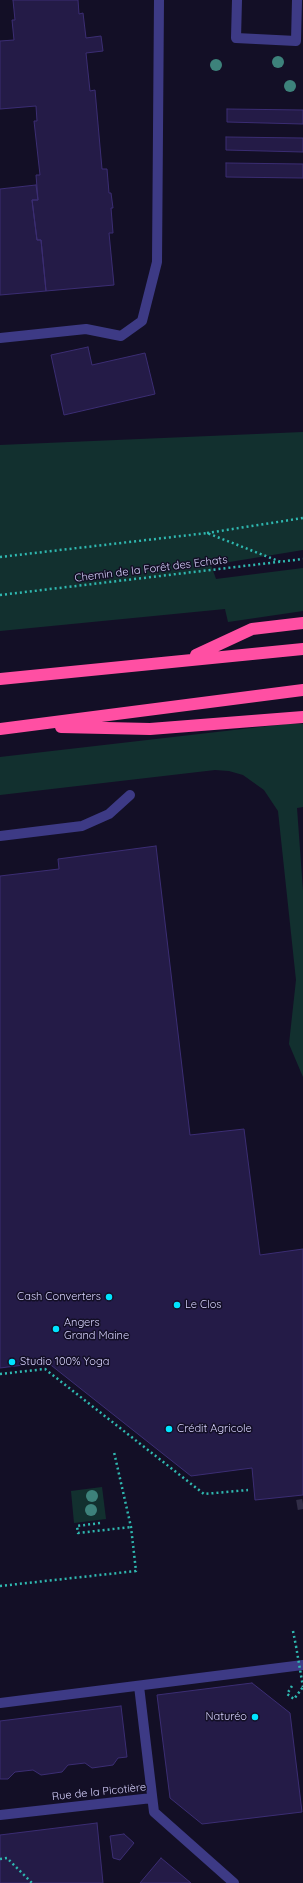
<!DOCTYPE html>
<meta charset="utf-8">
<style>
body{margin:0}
canvas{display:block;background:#130f26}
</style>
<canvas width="303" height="1883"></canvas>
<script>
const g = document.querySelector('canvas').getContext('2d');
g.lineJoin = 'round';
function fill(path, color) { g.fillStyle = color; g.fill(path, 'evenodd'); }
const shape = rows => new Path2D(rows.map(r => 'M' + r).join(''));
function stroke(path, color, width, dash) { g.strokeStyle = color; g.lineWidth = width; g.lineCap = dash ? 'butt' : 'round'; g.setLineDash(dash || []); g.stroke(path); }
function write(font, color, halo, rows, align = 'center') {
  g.font = font + ' Quicksand,sans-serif'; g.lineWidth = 3; g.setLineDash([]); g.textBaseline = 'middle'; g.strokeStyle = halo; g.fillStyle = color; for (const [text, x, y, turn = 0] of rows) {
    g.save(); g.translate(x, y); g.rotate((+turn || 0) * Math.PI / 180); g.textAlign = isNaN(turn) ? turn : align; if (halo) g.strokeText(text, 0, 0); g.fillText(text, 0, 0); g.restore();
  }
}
const green = shape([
 [303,432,303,550,211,565,216,579,303,568,303,611,228,622,225,609,0,631,0,445],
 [286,724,303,724,303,807,297,808,303,891,303,1077,289,1044,296,980,278,811,264,790,243,775,229,771,215,770,0,795,0,757],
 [102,1487,106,1519,74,1523,71,1491]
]);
const building = shape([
 [13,0,78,0,79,14,83,13,86,38,101,36,103,51,86,53,90,91,95,90,102,169,107,169,109,193,111,193,113,208,111,208,113,233,109,233,114,285,46,291,41,240,37,240,32,200,38,200,36,175,40,175,34,121,37,121,36,106,0,109,0,41,14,40,12,20,15,20,13,0],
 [227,109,303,110,303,124,227,122,227,109],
 [226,137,303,138,303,152,226,150,226,137],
 [226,163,303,164,303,178,226,177,226,163],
 [36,185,38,200,32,200,37,240,41,240,46,291,0,295,0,189,36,185],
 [88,347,92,365,145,353,155,394,64,415,51,355,88,347],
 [156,846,190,1135,244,1129,260,1255,303,1249,303,1495,255,1500,252,1468,191,1476,47,1362,0,1368,0,876,59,869,58,859,156,846],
 [252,1683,290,1713,302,1812,202,1824,170,1798,157,1695,252,1683],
 [121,1706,127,1757,118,1758,113,1765,92,1768,85,1763,68,1765,62,1772,41,1775,33,1770,15,1772,8,1779,0,1779,0,1721,121,1706],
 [97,1823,103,1883,0,1883,0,1835,97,1823],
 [124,1834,134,1843,120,1860,113,1858,110,1836,124,1834],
 [161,1858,191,1883,140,1883,161,1858]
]);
const minorTunnel = shape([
 [297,1505,303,1504]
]);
const path = shape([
 [207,533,303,518],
 [0,557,207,533,281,562],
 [0,595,303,559],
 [0,1374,45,1369,204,1494,248,1490],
 [100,1523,77,1526,78,1533,131,1527],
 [0,1586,136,1571,131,1527,114,1452],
 [293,1631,296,1646],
 [292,1686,287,1694,294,1699,303,1687],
 [0,1859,7,1858,32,1883]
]);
const minor = shape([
 [237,0,236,38,296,41,297,0],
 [0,338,86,329,121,336,142,321,157,262,159,0],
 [0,836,82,826,109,814,130,795],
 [139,1686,154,1812,234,1883],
 [0,1703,303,1665],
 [0,1815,152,1798]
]);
const highway = shape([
 [196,655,252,629,303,623],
 [0,679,303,649],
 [61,727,150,729,303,717],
 [0,729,303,690]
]);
const pathBridge = shape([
 [296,1646,303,1687]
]);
const trees = [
 [278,62],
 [216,65],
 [290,86],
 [92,1496],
 [91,1510]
];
const markers = [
 [109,1297,4,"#00e5ff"],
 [177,1305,4,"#00e5ff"],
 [56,1329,4,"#00e5ff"],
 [12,1362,4,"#00e5ff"],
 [169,1429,4,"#00e5ff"],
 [255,1717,4,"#00e5ff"]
];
const streetNames = [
 ["Chemin de la Forêt des Echats",151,569,-7],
 ["Rue de la Picotière",99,1792,-6]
];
const poiNames = [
 ["Cash Converters",101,1297,"right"],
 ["Le Clos",185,1305],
 ["Angers",64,1323],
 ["Grand Maine",64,1336],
 ["Studio 100% Yoga",20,1362],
 ["Crédit Agricole",177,1429],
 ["Naturéo",247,1717,"right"]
];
fill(green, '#12302f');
fill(building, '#241b47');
stroke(building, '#3b2d73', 1);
stroke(minorTunnel, '#312d47', 10, [10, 5]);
stroke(path, '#2fb8b0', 2.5, [2, 3]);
stroke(minor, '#3d3a85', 10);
stroke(highway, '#ff4fa3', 12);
stroke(pathBridge, '#2fb8b0', 2.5, [2, 3]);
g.fillStyle = '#3d827b';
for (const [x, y] of trees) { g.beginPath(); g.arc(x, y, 6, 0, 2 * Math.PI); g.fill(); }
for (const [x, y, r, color] of markers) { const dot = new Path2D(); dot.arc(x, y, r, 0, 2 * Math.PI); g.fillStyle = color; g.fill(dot); stroke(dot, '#130f26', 1.5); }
write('11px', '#d9d4ff', '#130f26', streetNames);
write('11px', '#d9d4ff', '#130f26', poiNames, 'left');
</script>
